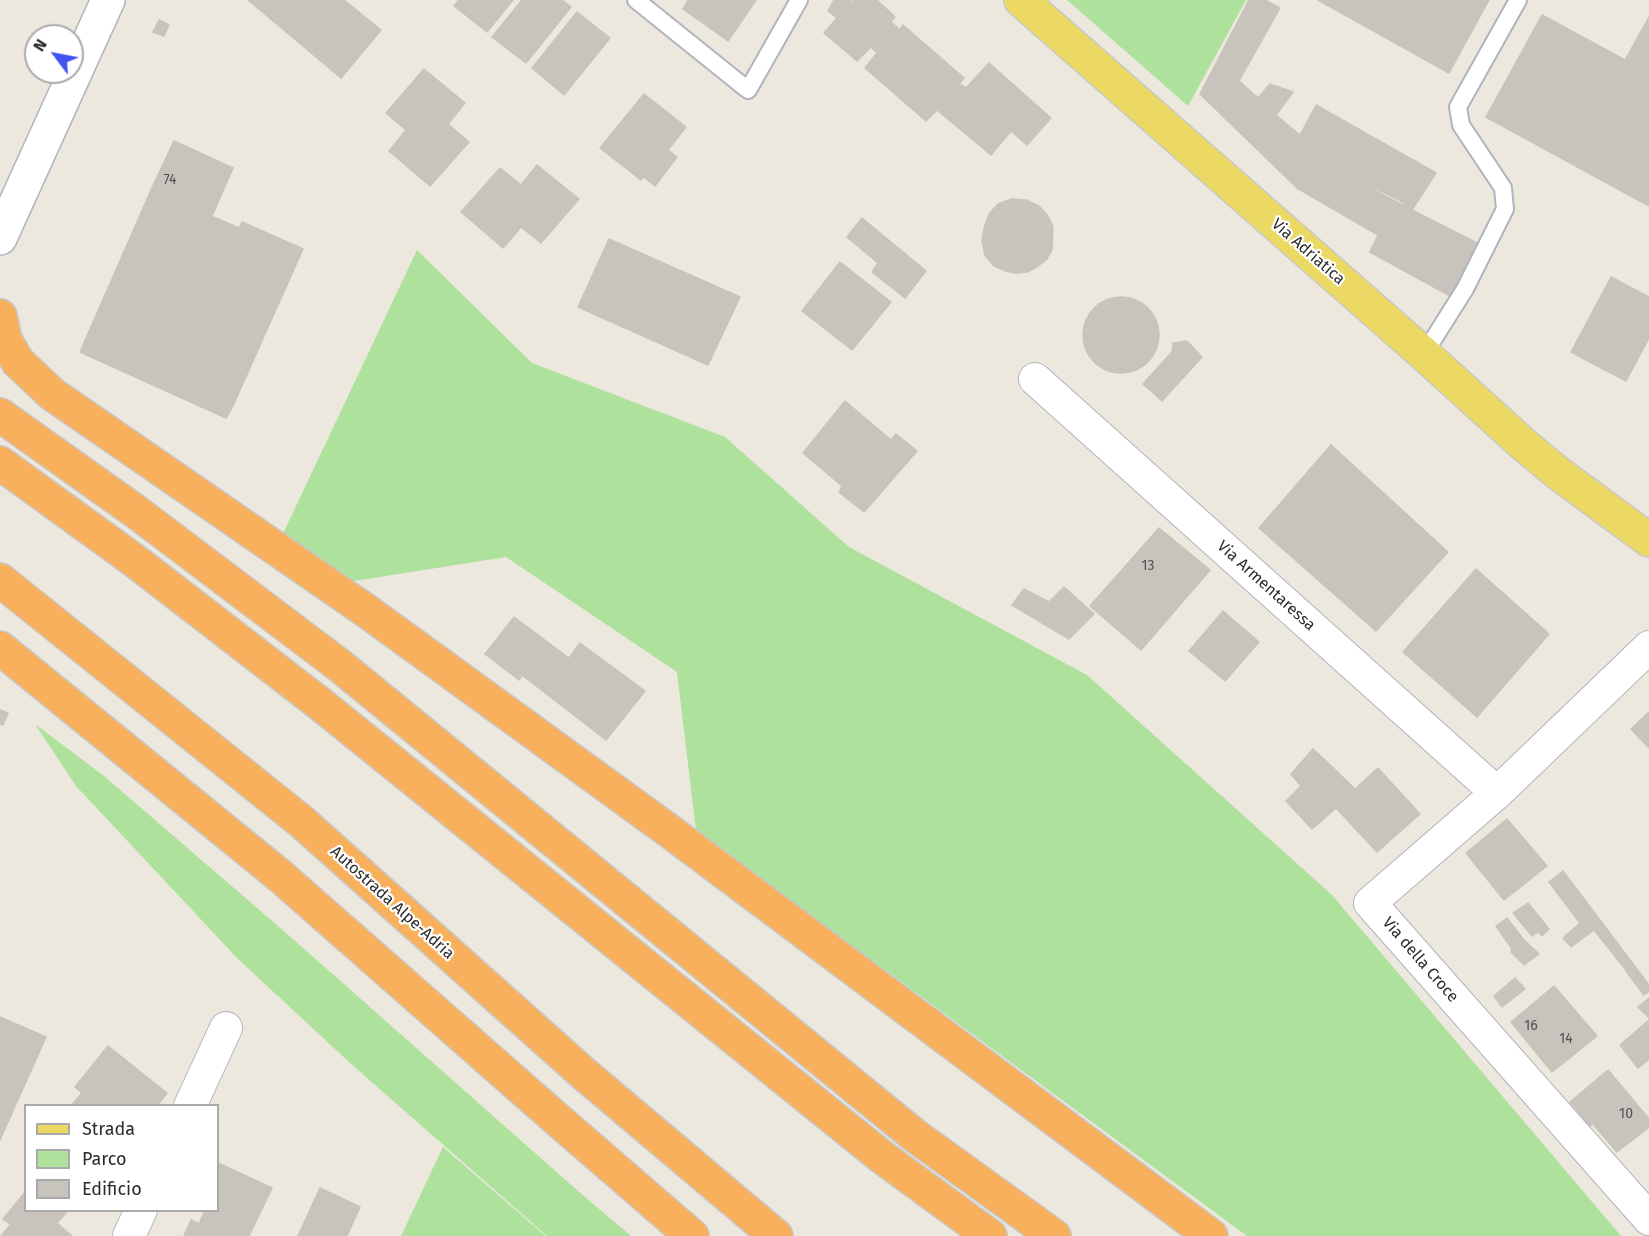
<!DOCTYPE html>
<style>
body{margin:0}
#map{position:relative;width:1649px;height:1236px;overflow:hidden;background:#ece8de;font-family:"Fira Sans",sans-serif}
canvas{display:block}
.legend{position:absolute;left:24px;top:1104px;width:195px;height:108px;box-sizing:border-box;background:#fff;border:2px solid #aaa;margin:0;padding:8px 10px;list-style:none;font-size:18px;color:#2b2b2b}
.legend li{display:flex;align-items:center;gap:12px;height:30px}
.legend b{width:30px;border:2px solid #aaa}
.north{position:absolute;left:24px;top:24px;width:60px;height:60px;box-sizing:border-box;background:#fff;border:2px solid #aaa;border-radius:50%;rotate:302deg;font-size:16px;font-weight:700;line-height:24px;text-align:center;color:#2b2b2b}
.north::after{content:'';display:block;margin:auto;width:21px;height:27px;background:#4453f3;clip-path:polygon(50% 0,100% 100%,50% 72%,0 100%)}
</style>
<div id="map">
<canvas width="1649" height="1236"></canvas>
<ul class="legend">
<li><b style="height:8px;background:#ecd964"></b>Strada</li>
<li><b style="height:16px;background:#ade19c"></b>Parco</li>
<li><b style="height:16px;background:#c8c4bd"></b>Edificio</li>
</ul>
<div class="north">N</div>
</div>
<script>
const g = document.querySelector('canvas').getContext('2d');
g.lineJoin = 'round';
function fill(path, color) { g.fillStyle = color; g.fill(path, 'evenodd'); }
const shape = rows => new Path2D(rows.map(r => 'M' + r).join(''));
function stroke(path, color, width, dash) { g.strokeStyle = color; g.lineWidth = width; g.lineCap = dash ? 'butt' : 'round'; g.setLineDash(dash || []); g.stroke(path); }
function write(font, color, halo, rows, align = 'center') {
  g.font = font + ' "Fira Sans",sans-serif'; g.lineWidth = 4.5; g.setLineDash([]); g.textBaseline = 'middle'; g.strokeStyle = halo; g.fillStyle = color; for (const [text, x, y, turn = 0] of rows) {
    g.save(); g.translate(x, y); g.rotate((+turn || 0) * Math.PI / 180); g.textAlign = isNaN(turn) ? turn : align; if (halo) g.strokeText(text, 0, 0); g.fillText(text, 0, 0); g.restore();
  }
}
const green = shape([
 [1067,0,1246,0,1188,106],
 [417,250,532,363,725,437,849,547,1087,675,1332,895,1621,1236,1247,1236,696,831,677,672,506,557,354,581,281,538],
 [35,724,104,776,293,939,578,1191,631,1236,547,1236,349,1062,238,959,76,786],
 [443,1147,542,1233,546,1236,401,1236]
]);
const building = shape([
 [248,0,344,0,381,30,341,78,248,0],
 [459,0,513,0,487,32,454,6,459,0],
 [522,0,562,0,571,7,526,63,492,37,522,0],
 [688,0,756,0,728,41,683,9,688,0],
 [834,0,849,0,851,2,854,0,877,0,895,17,891,22,900,30,903,25,964,78,959,84,966,88,989,63,1051,118,1027,145,1011,131,991,155,937,110,926,121,865,68,877,53,871,47,857,61,824,33,837,18,828,11,834,0],
 [1249,0,1265,0,1280,8,1239,81,1258,98,1270,84,1293,92,1276,115,1300,135,1316,105,1436,173,1412,210,1314,158,1297,188,1200,94,1249,0],
 [1318,0,1489,0,1449,73,1318,0],
 [577,12,610,38,564,95,532,68,577,12],
 [1542,15,1625,60,1649,17,1649,206,1486,117,1542,15],
 [159,20,169,25,164,36,153,32,159,20],
 [424,69,465,103,448,124,469,142,430,186,389,151,406,130,386,113,424,69],
 [644,94,686,127,668,150,677,157,655,186,644,177,641,180,600,148,644,94],
 [174,141,233,168,212,216,151,190,174,141],
 [1314,158,1399,200,1412,210,1481,245,1452,297,1370,252,1378,235,1297,188,1314,158],
 [537,165,579,199,541,243,521,227,503,248,461,212,500,168,521,185,537,165],
 [151,190,239,228,242,222,303,249,232,408,226,418,80,352,151,190],
 [1012,199,1026,200,1039,206,1048,216,1053,227,1052,250,1046,260,1037,267,1027,272,1015,273,1006,271,994,266,985,255,982,241,984,228,989,214,998,204,1012,199],
 [862,218,926,271,905,298,872,272,878,263,847,237,862,218],
 [609,239,740,297,708,365,578,307,609,239],
 [840,262,891,302,852,350,802,311,840,262],
 [1611,277,1649,297,1649,338,1626,381,1571,352,1611,277],
 '1083 335a38 38 0 1 1 76 0a38 38 0 1 1-76 0Z',
 [1187,341,1202,357,1162,401,1143,384,1172,352,1173,343,1187,341],
 [845,401,891,440,896,434,917,451,864,512,839,492,842,486,803,453,845,401],
 [1331,445,1448,552,1376,631,1259,528,1331,445],
 [1159,528,1210,570,1141,650,1090,606,1159,528],
 [1476,569,1549,634,1477,717,1403,652,1476,569],
 [1064,587,1094,614,1069,639,1012,605,1024,589,1049,602,1064,587],
 [1223,611,1259,642,1225,681,1189,651,1223,611],
 [514,617,569,658,580,643,645,691,606,740,522,675,519,680,485,654,514,617],
 [0,710,8,713,3,725,0,724,0,710],
 [1649,712,1649,748,1631,729,1649,712],
 [1313,749,1326,761,1301,786,1291,774,1313,749],
 [1326,761,1355,789,1378,768,1420,814,1377,852,1336,808,1312,829,1286,801,1326,761],
 [1507,819,1547,866,1504,900,1466,853,1507,819],
 [1563,871,1649,985,1649,991,1644,995,1626,971,1626,970,1594,930,1571,947,1563,938,1580,923,1549,882,1563,871],
 [1528,903,1549,929,1542,936,1538,932,1532,936,1513,913,1528,903],
 [1507,918,1524,940,1539,954,1524,965,1511,952,1512,949,1496,926,1507,918],
 [1515,978,1525,989,1502,1007,1494,996,1515,978],
 [1554,986,1597,1036,1552,1072,1511,1022,1554,986],
 [1649,998,1649,1018,1638,1007,1649,998],
 [0,1017,46,1037,0,1140,0,1017],
 [1649,1020,1649,1059,1638,1068,1620,1045,1649,1020],
 [108,1046,167,1093,157,1106,71,1106,82,1093,75,1087,108,1046],
 [1608,1070,1649,1119,1649,1127,1617,1152,1593,1124,1590,1126,1570,1102,1608,1070],
 [218,1163,272,1188,249,1236,184,1236,191,1220,199,1224,205,1210,218,1210,218,1163],
 [320,1188,360,1207,347,1236,298,1236,320,1188],
 [26,1191,26,1210,67,1212,57,1223,72,1236,1,1236,11,1224,3,1219,26,1191]
]);
const service = shape([
 [636,0,748,90,799,0],
 [1424,354,1465,289,1505,209,1503,188,1461,125,1458,107,1518,0]
]);
const minor = shape([
 [1035,379,1497,793],
 [1649,647,1497,793,1370,903,1649,1219],
 [190,1106,226,1028],
 [129,1236,141,1210]
]);
const secondary = shape([
 [0,238,108,0]
]);
const primary = shape([
 [1021,0,1424,354,1523,444,1558,473,1649,540]
]);
const motorway = shape([
 [0,316,5,340,18,362,52,394,368,612,672,833,1211,1236],
 [0,415,135,511,339,665,914,1135,1054,1236],
 [0,463,135,561,319,703,882,1157,990,1236],
 [0,580,302,822,583,1073,776,1236],
 [0,648,279,875,559,1121,692,1236]
]);
const numberNames = [
 ["74",170,180],
 ["13",1148,566],
 ["16",1531,1026],
 ["14",1566,1039],
 ["10",1626,1114]
];
const streetNames = [
 ["Via Adriatica",1308,252,41],
 ["Via Armentaressa",1266,586,42],
 ["Autostrada Alpe-Adria",392,903,42],
 ["Via della Croce",1420,960,49]
];
fill(green, '#ade19c');
fill(building, '#c8c4bd');
stroke(building, '#c8c4b7', 1.5);
stroke(service, '#b1b3be', 20);
stroke(minor, '#b1b3be', 34);
stroke(secondary, '#b1b3be', 36);
stroke(primary, '#c8c8c8', 36);
stroke(motorway, '#c8c8c8', 36);
stroke(service, '#fff', 16);
stroke(minor, '#fff', 32);
stroke(secondary, '#fff', 33);
stroke(primary, '#ecd964', 33);
stroke(motorway, '#f8b05d', 33);
write('14px', '#525150', null, numberNames);
write('16px', '#2b2b2b', '#fff', streetNames);
</script>
